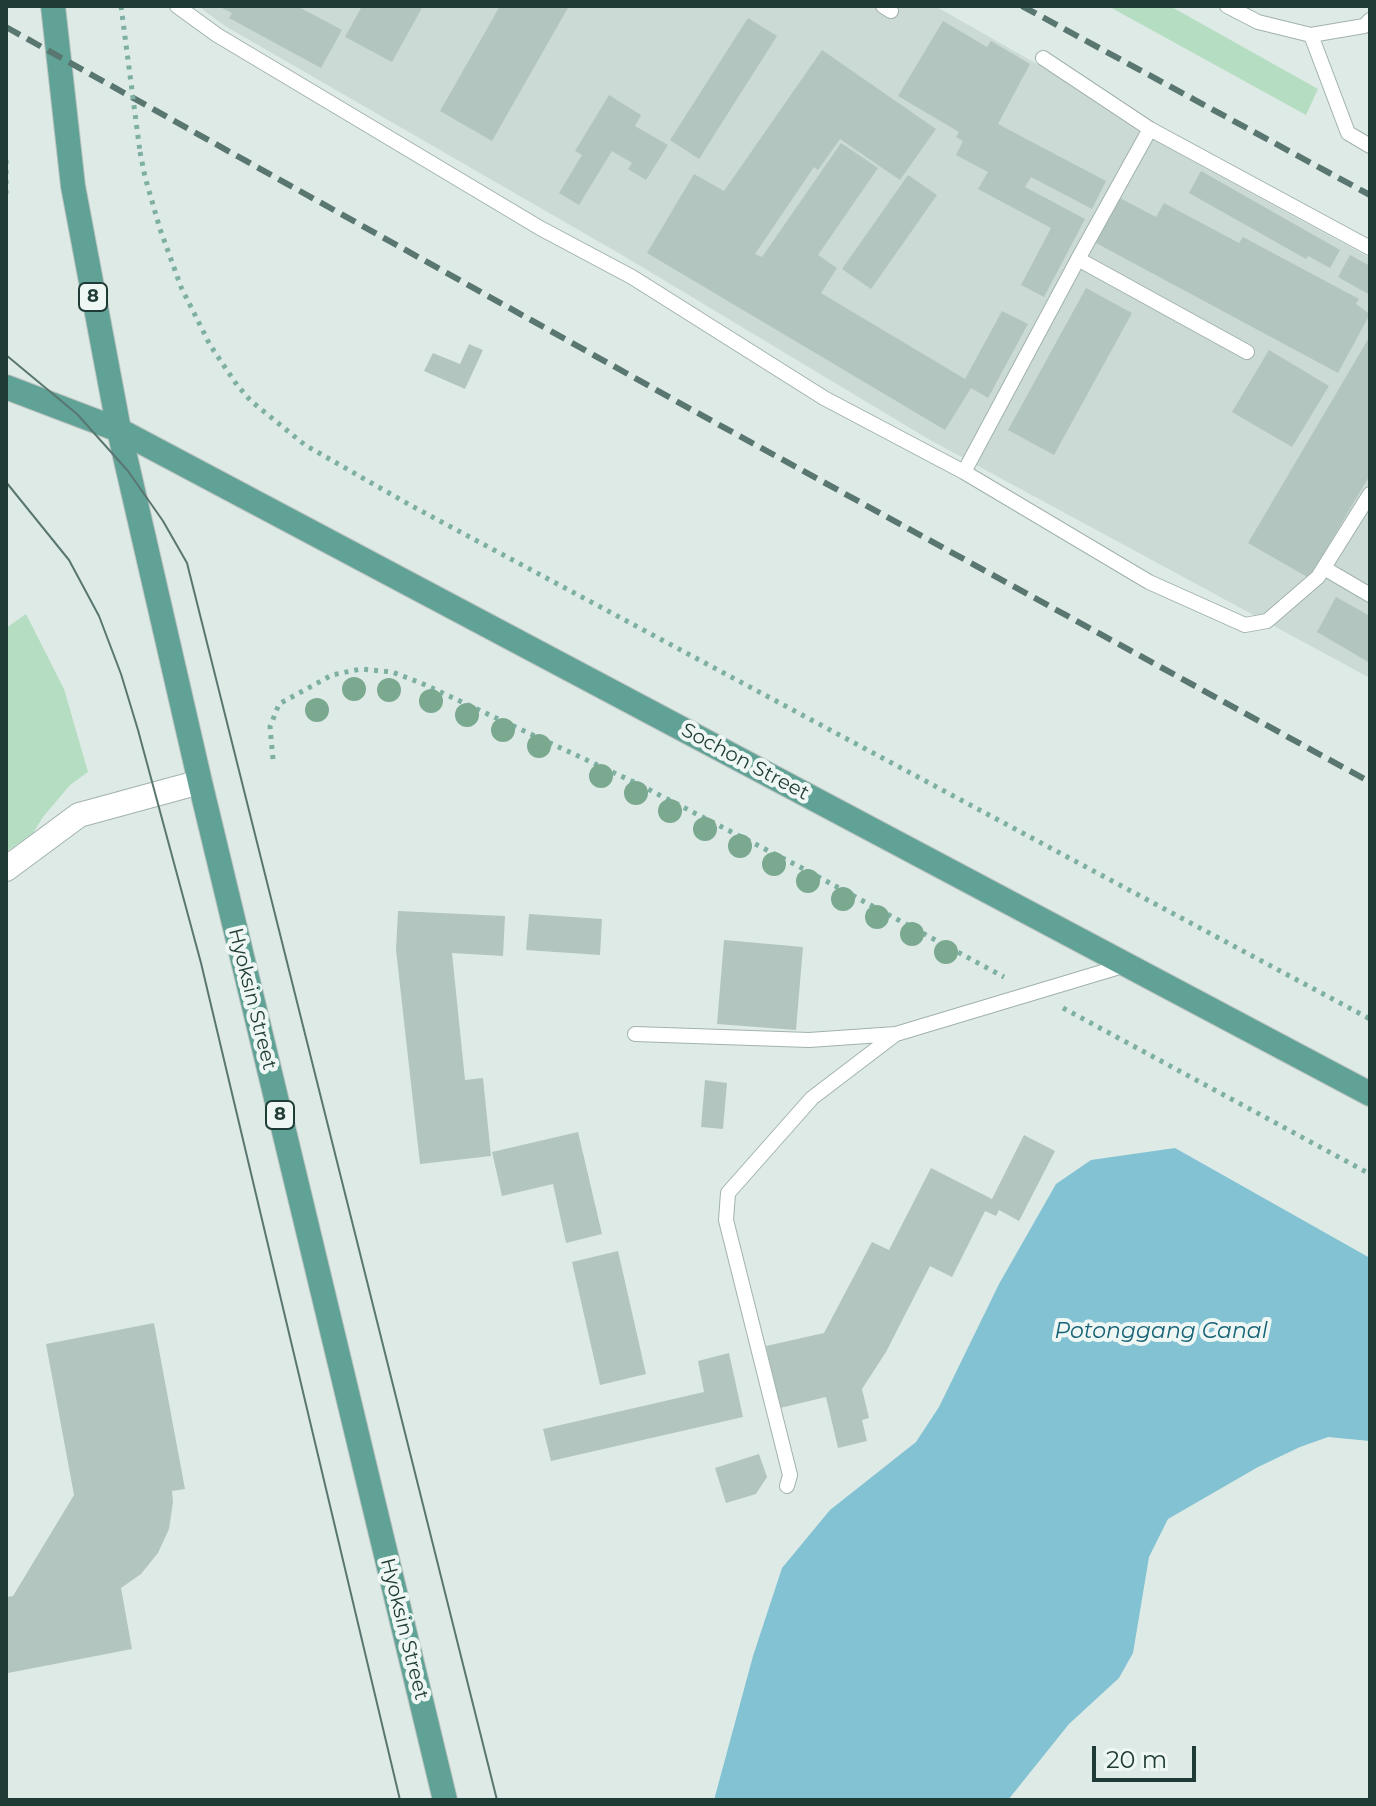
<!DOCTYPE html>
<style>
body{margin:0}
#map{position:relative;width:1376px;height:1806px;overflow:hidden;background:#deeae6;font-family:Montserrat,sans-serif}
canvas{display:block}
.frame{position:absolute;inset:0;border:8px solid #1f3b35;pointer-events:none}
.scale{position:absolute;left:1092px;top:1746px;width:104px;height:36px;box-sizing:border-box;border:4px solid #1f3b35;border-top:0;padding-left:10px;font-size:24px;line-height:28px;white-space:nowrap;color:#1f3b35;-webkit-text-stroke:6px #eef7f3;paint-order:stroke}
</style>
<div id="map">
<canvas width="1376" height="1806"></canvas>
<div class="frame"></div>
<div class="scale">20 m</div>
</div>
<script>
const g = document.querySelector('canvas').getContext('2d');
g.lineJoin = 'round';
function fill(path, color) { g.fillStyle = color; g.fill(path, 'evenodd'); }
const shape = rows => new Path2D(rows.map(r => 'M' + r).join(''));
function stroke(path, color, width, dash) { g.strokeStyle = color; g.lineWidth = width; g.lineCap = dash ? 'butt' : 'round'; g.setLineDash(dash || []); g.stroke(path); }
function write(font, color, halo, rows, align = 'center') {
  g.font = font + ' Montserrat,sans-serif'; g.lineWidth = 8; g.setLineDash([]); g.textBaseline = 'middle'; g.strokeStyle = halo; g.fillStyle = color; for (const [text, x, y, turn = 0] of rows) {
    g.save(); g.translate(x, y); g.rotate((+turn || 0) * Math.PI / 180); g.textAlign = isNaN(turn) ? turn : align; if (halo) g.strokeText(text, 0, 0); g.fillText(text, 0, 0); g.restore();
  }
}
const built = shape([
 [198,6,935,6,1044,68,1141,133,1370,258,1370,678,930,440,622,255,225,26]
]);
const green = shape([
 [1108,6,1170,6,1318,89,1306,115],
 [26,614,64,689,88,772,70,785,43,817,33,833,6,852,6,628]
]);
const water = shape([
 [1175,1148,1370,1258,1370,1441,1328,1437,1300,1447,1258,1467,1168,1519,1149,1557,1133,1653,1119,1678,1069,1724,1008,1800,714,1800,753,1656,782,1568,830,1510,916,1442,939,1407,999,1284,1056,1184,1091,1160]
]);
const building = shape([
 [218,6,297,6,342,30,321,68,229,18,232,13],
 [362,6,423,6,392,62,345,37],
 [500,6,569,6,492,141,440,111],
 [748,18,777,36,699,159,670,140],
 [943,21,987,47,991,41,1030,64,998,124,1106,181,1092,209,1031,177,1025,187,1085,219,1044,297,1021,285,1051,228,978,189,988,172,956,155,963,141,956,137,959,132,898,96],
 [822,50,936,129,900,180,840,139,818,170,814,167,755,254,762,257,841,143,878,168,818,255,837,268,821,293,965,379,1002,311,1028,324,988,398,971,388,945,430,647,253,694,174,724,191],
 [609,95,641,115,635,126,668,145,646,180,628,169,632,163,612,151,579,205,559,193,582,155,575,151],
 [1201,171,1340,250,1330,268,1308,256,1306,259,1189,193],
 [908,175,937,195,871,289,842,269],
 [1120,198,1156,217,1164,203,1239,243,1243,237,1359,299,1356,304,1370,314,1338,373,1096,243],
 [1350,255,1370,266,1370,295,1338,277],
 [1086,288,1132,313,1054,455,1008,430],
 [1370,336,1370,475,1309,578,1248,543],
 [469,344,483,350,465,389,424,371,433,353,460,364],
 [1269,350,1329,386,1292,447,1232,412],
 [1336,597,1370,616,1370,663,1317,632],
 [398,911,505,916,503,956,452,953,465,1080,483,1078,491,1156,420,1164,396,950],
 [529,914,602,919,600,955,526,950],
 [724,940,803,947,796,1030,717,1024],
 [705,1080,727,1083,723,1129,701,1127],
 [578,1132,602,1234,566,1243,553,1184,502,1196,492,1152],
 [1024,1135,1055,1151,1019,1221,999,1210,996,1216,985,1211,952,1277,930,1266,886,1352,862,1389,869,1418,862,1420,867,1441,838,1448,826,1397,780,1408,766,1346,824,1333,872,1242,889,1250,931,1168,992,1199],
 [618,1251,646,1374,600,1385,572,1262],
 [154,1323,185,1489,172,1491,173,1502,169,1529,158,1553,141,1574,121,1588,132,1649,8,1673,6,1663,6,1597,13,1596,74,1495,46,1344],
 [729,1353,743,1417,551,1461,543,1429,704,1392,698,1361],
 [759,1454,767,1477,756,1494,726,1503,715,1468]
]);
const path = shape([
 [140,152,145,177,160,229,181,287,210,345,237,385,251,401,305,445,410,505,1370,1019],
 [6,160,6,198],
 [273,759,270,727,279,704,332,675,361,669,392,672,421,683,636,783,800,867,1004,977],
 [1063,1008,1370,1174]
]);
const lane = shape([
 [177,6,217,35,540,228,632,277,824,398,964,472,1149,582,1245,625,1267,621,1318,577,1370,494],
 [883,6,891,11],
 [1227,6,1258,22,1311,35,1364,26,1370,20],
 [1311,35,1348,133,1370,146],
 [1043,58,1150,129,1370,248],
 [1150,129,1078,259,1247,352],
 [964,472,1078,259],
 [1324,568,1370,595],
 [635,1034,809,1040,896,1034],
 [787,1486,790,1475,726,1220,728,1193,812,1098,896,1034,1126,965]
]);
const street = shape([
 [6,869,79,815,200,782]
]);
const primary = shape([
 [53,6,73,186,119,430,200,782,445,1800],
 [6,387,119,430,1370,1094]
]);
const tram = shape([
 [6,355,77,414,128,471,163,521,187,563,497,1800],
 [6,482,69,560,99,616,121,674,138,730,201,963,400,1800]
]);
const rail = shape([
 [1022,6,1370,195],
 [6,27,694,411,1370,782]
]);
const pathBridge = shape([
 [121,6,140,152]
]);
const trees = [
 [354,689],
 [389,690],
 [431,701],
 [317,710],
 [467,715],
 [503,730],
 [539,746],
 [601,776],
 [636,793],
 [670,811],
 [705,829],
 [740,846],
 [774,864],
 [808,881],
 [843,899],
 [877,917],
 [912,934],
 [946,952]
];
const shields = [
 [93,297,28],
 [280,1115,28]
];
const shieldNames = [
 ["8",93,297],
 ["8",280,1115]
];
const streetNames = [
 ["Sochon Street",745,762,28],
 ["Hyoksin Street",252,999,76],
 ["Hyoksin Street",404,1629,76]
];
const waterNames = [
 ["Potonggang Canal",1161,1332]
];
fill(built, '#ccdad5');
fill(green, '#b5ddc2');
fill(water, '#83c2d3');
fill(building, '#b3c5bf');
stroke(lane, '#a1b2ad', 16);
stroke(street, '#a1b2ad', 26);
stroke(primary, '#bcc4c2', 26);
stroke(path, '#7db0a3', 5, [4, 6]);
stroke(lane, '#fff', 14);
stroke(street, '#fff', 24);
stroke(primary, '#60a295', 24);
stroke(tram, '#597770', 2);
stroke(rail, '#597770', 6, [16, 8]);
stroke(pathBridge, '#7db0a3', 5, [4, 6]);
g.fillStyle = '#7aa990';
for (const [x, y] of trees) { g.beginPath(); g.arc(x, y, 12, 0, 2 * Math.PI); g.fill(); }
for (const [x, y, w] of shields) { const box = new Path2D(); box.roundRect(x - w / 2, y - 14, w, 28, 6); g.fillStyle = '#eef7f3'; g.fill(box); stroke(box, '#1f3b35', 2); }
write('bold 18px', '#1f3b35', null, shieldNames);
write('20px', '#1f3b35', '#eef7f3', streetNames);
write('italic 22px', '#176378', '#eef7f3', waterNames);
</script>
